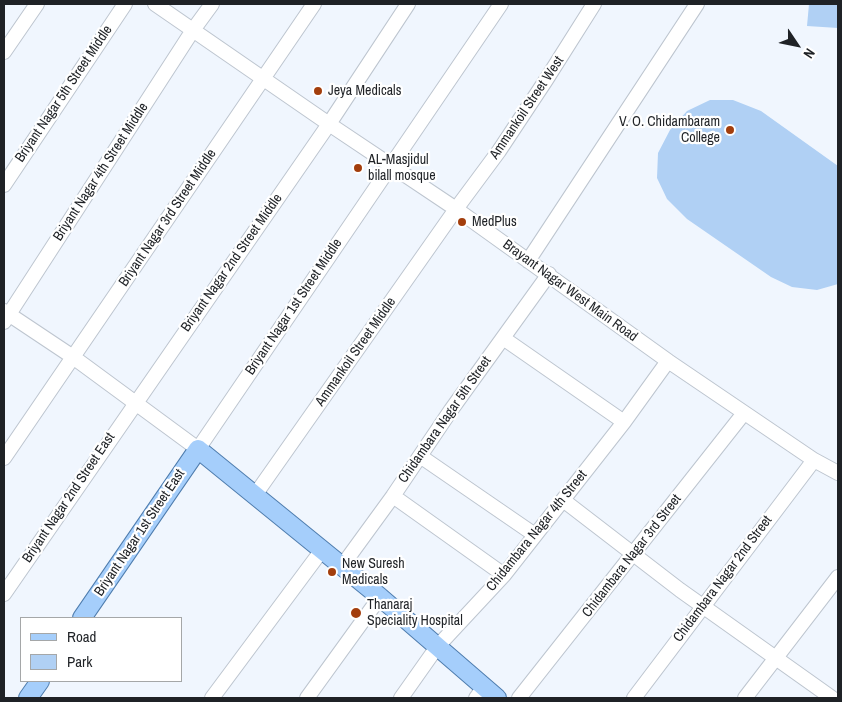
<!DOCTYPE html>
<style>
body{margin:0}
#map{position:relative;width:842px;height:702px;overflow:hidden;background:#f0f6fe;font-family:"Archivo Narrow",sans-serif}
canvas{display:block}
.frame{position:absolute;inset:0;border:5px solid #1f2226;pointer-events:none}
.legend{position:absolute;left:20px;top:617px;width:162px;height:65px;box-sizing:border-box;background:#fff;border:1px solid #a5a7a8;margin:0;padding:6px 9px;list-style:none;font-size:15px;color:#1f2226}
.legend li{display:flex;align-items:center;gap:10px;height:25px}
.legend b{width:25px;border:1px solid #a5a7a8}
.north{position:absolute;left:772px;top:20px;width:50px;height:50px;-webkit-text-stroke:4px #fff;paint-order:stroke;rotate:124deg;font-size:14px;font-weight:700;line-height:20px;text-align:center;color:#1f2226}
.north::after{content:'';display:block;margin:auto;width:18px;height:22px;background:#1f2226;clip-path:polygon(50% 0,100% 100%,50% 72%,0 100%)}
</style>
<div id="map">
<canvas width="842" height="702"></canvas>
<div class="frame"></div>
<ul class="legend">
<li><b style="height:6px;background:#a5cefb"></b>Road</li>
<li><b style="height:14px;background:#b0d0f4"></b>Park</li>
</ul>
<div class="north">N</div>
</div>
<script>
const g = document.querySelector('canvas').getContext('2d');
g.lineJoin = 'round';
function fill(path, color) { g.fillStyle = color; g.fill(path, 'evenodd'); }
const shape = rows => new Path2D(rows.map(r => 'M' + r).join(''));
function stroke(path, color, width, dash) { g.strokeStyle = color; g.lineWidth = width; g.lineCap = dash ? 'butt' : 'round'; g.setLineDash(dash || []); g.stroke(path); }
function write(font, color, halo, rows, align = 'center') {
  g.font = font + ' "Archivo Narrow",sans-serif'; g.lineWidth = 4.5; g.setLineDash([]); g.textBaseline = 'middle'; g.strokeStyle = halo; g.fillStyle = color; for (const [text, x, y, turn = 0] of rows) {
    g.save(); g.translate(x, y); g.rotate((+turn || 0) * Math.PI / 180); g.textAlign = isNaN(turn) ? turn : align; if (halo) g.strokeText(text, 0, 0); g.fillText(text, 0, 0); g.restore();
  }
}
const green = shape([
 [809,4,838,4,838,28,807,26],
 [710,100,733,100,761,111,838,166,838,284,817,290,792,287,771,277,687,219,667,199,657,178,658,153,670,130,687,111]
]);
const minor = shape([
 [155,4,329,124,456,209,668,361,814,460,838,473],
 [4,52,37,4],
 [4,185,125,4],
 [528,261,697,4],
 [4,311,73,357,198,449,501,4],
 [4,322,193,30,212,4],
 [503,338,624,422],
 [420,456,535,535],
 [4,458,314,4],
 [255,495,456,209,499,151,546,80,594,4],
 [393,496,504,575],
 [563,500,680,590,832,698],
 [342,566,393,496,451,410,549,274],
 [4,594,329,124,408,4],
 [212,698,322,550],
 [307,698,380,597],
 [401,698,437,647,504,575,624,422,668,361],
 [476,698,484,687],
 [519,698,744,413],
 [634,698,814,460],
 [745,698,838,577]
]);
const major = shape([
 [82,618,198,449,380,597,497,698],
 [28,698,40,681]
]);
const markers = [
 [318,91,5,"#a33e0d"],
 [730,130,5,"#a33e0d"],
 [358,168,5,"#a33e0d"],
 [462,222,5,"#a33e0d"],
 [332,572,5,"#a33e0d"],
 [356,613,6,"#a33e0d"]
];
const poiNames = [
 ["Jeya Medicals",328,91],
 ["V. O. Chidambaram",720,122,"right"],
 ["College",720,138,"right"],
 ["AL-Masjidul",368,160],
 ["bilall mosque",368,176],
 ["MedPlus",472,222],
 ["New Suresh",342,564],
 ["Medicals",342,580],
 ["Thanaraj",367,605],
 ["Speciality Hospital",367,621]
];
const streetNames = [
 ["Briyant Nagar 5th Street Middle",64,94,-56],
 ["Ammankoil Street West",527,108,-56],
 ["Briyant Nagar 4th Street Middle",101,172,-57],
 ["Briyant Nagar 3rd Street Middle",168,218,-56],
 ["Briyant Nagar 2nd Street Middle",232,263,-55],
 ["Brayant Nagar West Main Road",570,291,36],
 ["Briyant Nagar 1st Street Middle",294,307,-56],
 ["Ammankoil Street Middle",356,352,-55],
 ["Chidambara Nagar 5th Street",445,420,-55],
 ["Briyant Nagar 2nd Street East",69,498,-56],
 ["Chidambara Nagar 4th Street",537,531,-51],
 ["Briyant Nagar 1st Street East",140,533,-56],
 ["Chidambara Nagar 3rd Street",632,556,-52],
 ["Chidambara Nagar 2nd Street",723,579,-53]
];
fill(green, '#b0d0f4');
stroke(minor, '#bdc5cf', 16);
stroke(major, '#4f7dae', 20);
stroke(minor, '#fff', 14);
stroke(major, '#a5cefb', 18);
for (const [x, y, r, color] of markers) { const dot = new Path2D(); dot.arc(x, y, r, 0, 2 * Math.PI); g.fillStyle = color; g.fill(dot); stroke(dot, '#fff', 2); }
write('14px', '#1f2226', '#fff', poiNames, 'left');
write('14px', '#1f2226', '#fff', streetNames);
</script>
